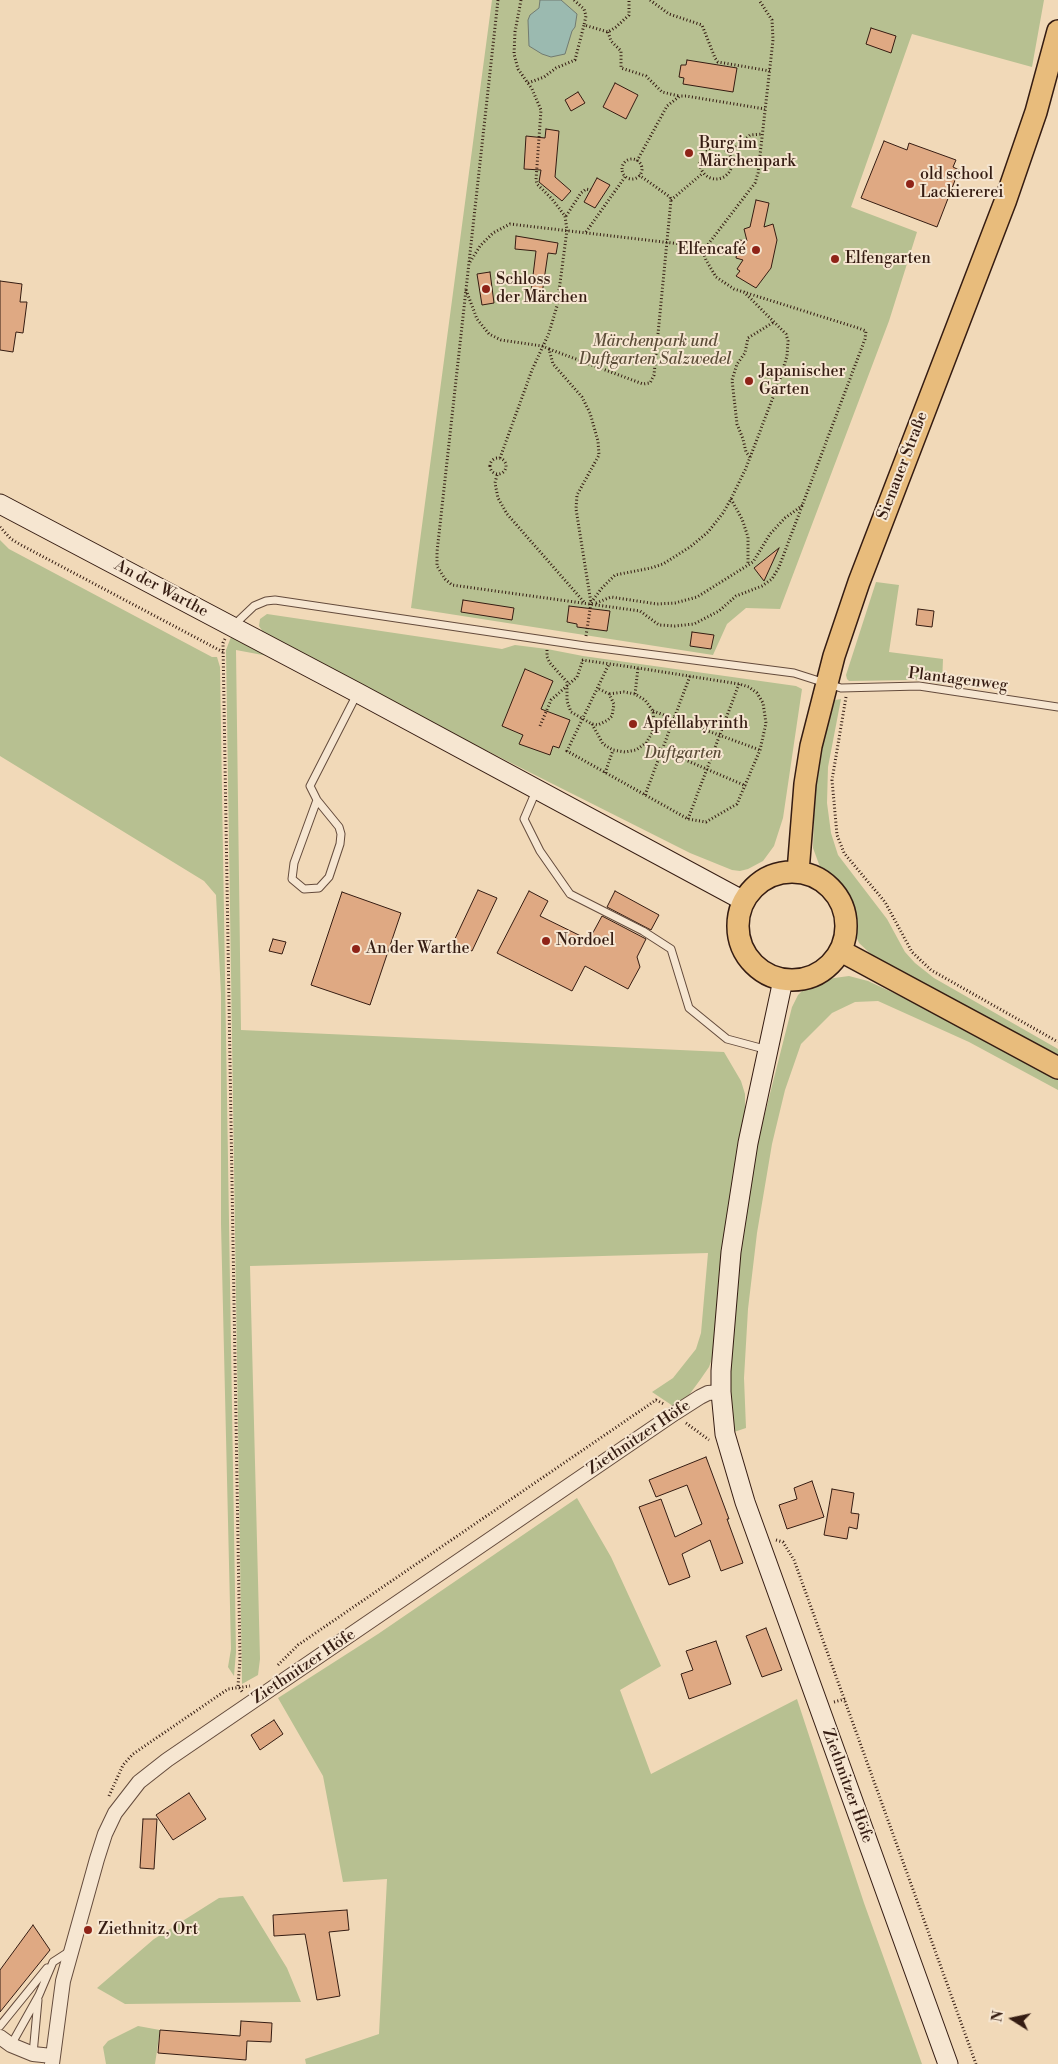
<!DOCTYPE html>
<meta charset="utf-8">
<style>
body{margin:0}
#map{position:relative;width:1058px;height:2064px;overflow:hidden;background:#f1d9b8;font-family:"Libre Bodoni",serif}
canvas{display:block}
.north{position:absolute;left:988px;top:1994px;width:50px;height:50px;-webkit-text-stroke:4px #f6e6d1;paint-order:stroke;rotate:280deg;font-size:14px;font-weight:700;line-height:20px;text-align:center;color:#351c12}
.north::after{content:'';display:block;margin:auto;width:18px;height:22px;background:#351c12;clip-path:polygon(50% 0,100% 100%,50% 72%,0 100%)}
</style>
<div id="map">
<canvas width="1058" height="2064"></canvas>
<div class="north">N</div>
</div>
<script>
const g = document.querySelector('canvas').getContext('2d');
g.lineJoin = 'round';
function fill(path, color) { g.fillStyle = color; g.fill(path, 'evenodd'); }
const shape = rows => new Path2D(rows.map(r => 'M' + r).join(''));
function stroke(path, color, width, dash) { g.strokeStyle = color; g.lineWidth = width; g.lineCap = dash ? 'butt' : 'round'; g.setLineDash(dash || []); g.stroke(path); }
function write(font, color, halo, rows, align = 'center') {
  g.font = font + ' "Libre Bodoni",serif'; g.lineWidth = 4; g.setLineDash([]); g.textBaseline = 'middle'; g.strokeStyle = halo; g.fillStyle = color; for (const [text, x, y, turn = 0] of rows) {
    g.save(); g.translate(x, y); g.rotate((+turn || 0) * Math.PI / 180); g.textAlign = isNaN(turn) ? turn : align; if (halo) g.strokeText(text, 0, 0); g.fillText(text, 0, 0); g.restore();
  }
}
const green = shape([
 [492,0,1044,0,1032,67,912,34,851,207,917,232,889,321,780,609,746,608,727,624,713,655,411,608],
 [0,540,9,549,212,657,217,657,220,667,236,1652,234,1676,228,1667,231,1649,221,1224,221,994,216,895,204,881,0,756],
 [876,582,899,585,889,652,943,659,942,684,915,680,849,681,847,679,846,675],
 [267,614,502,649,515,645,547,649,583,656,796,686,802,689,783,818,774,846,763,861,748,869,740,871,732,870,690,853,384,699,273,640,263,632,259,626,260,619],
 [231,637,268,656,236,650,241,1030,724,1052,741,1081,745,1094,745,1115,721,1264,713,1356,709,1367,700,1380,689,1395,673,1406,652,1392,673,1378,696,1349,701,1333,708,1253,250,1266,260,1659,258,1675,242,1684,226,650],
 [841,699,828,767,827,803,831,833,838,855,887,919,905,952,915,963,934,978,1058,1049,1058,1059,913,980,872,955,859,943,856,936,857,924,846,894,820,867,813,848,815,783,829,706,835,700],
 [849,976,868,981,941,1015,1058,1077,1058,1090,969,1042,878,1001,855,1002,832,1013,801,1044,785,1090,772,1144,757,1233,748,1309,744,1378,746,1428,734,1432,729,1371,741,1229,758,1141,792,1007,798,995,805,988,827,979],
 [577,1498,611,1557,661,1666,620,1690,651,1774,797,1699,864,1903,922,2064,306,2064,305,2059,379,2034,387,1879,343,1882,323,1776,278,1698,378,1634],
 [243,1896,287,1968,301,2002,125,2004,97,1988,154,1939,219,1898],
 [138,2026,160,2030,155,2064,106,2064,103,2047,108,2041]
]);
const water = shape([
 [540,0,561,0,577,14,575,27,572,31,565,54,551,57,542,54,529,46,528,20,530,15,539,8,540,0]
]);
const building = shape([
 [871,28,896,36,891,53,866,44,871,28],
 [687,60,737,68,733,92,683,84,684,78,679,77,681,65,686,65,687,60],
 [615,83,638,95,626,119,603,107,615,83],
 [578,92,585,103,571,111,565,100,578,92],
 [546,129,559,131,555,177,571,191,562,201,539,182,541,170,524,169,526,136,545,138,546,129],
 [884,141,907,150,909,143,956,160,953,167,959,170,937,227,861,198,884,141],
 [597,178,610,185,595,208,584,202,597,178],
 [756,200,769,203,764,227,773,224,777,240,771,268,756,288,736,276,740,271,737,269,743,260,736,258,739,240,747,241,744,229,750,227,756,200],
 [516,236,558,243,556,254,548,253,542,294,531,292,536,251,515,249,516,236],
 [490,272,494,303,482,305,477,274,490,272],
 [0,281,22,284,20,302,27,302,23,333,16,332,13,352,0,350,0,281],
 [779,548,764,581,754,568,779,548],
 [463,600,514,608,512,620,461,612,463,600],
 [569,606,610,611,607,631,577,627,577,624,567,622,569,606],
 [918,609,934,611,932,627,916,625,918,609],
 [692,632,714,635,711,649,690,646,692,632],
 [525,669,553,681,541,709,570,720,559,748,553,746,550,755,519,744,523,735,502,726,525,669],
 [478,890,497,898,472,951,453,943,478,890],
 [529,891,548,901,540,916,589,940,602,916,646,939,637,957,640,967,628,989,585,966,572,991,497,953,529,891],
 [615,891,659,915,651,930,607,907,615,891],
 [342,892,401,913,370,1005,311,985,342,892],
 [273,939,286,942,282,954,269,951,273,939],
 [706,1457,729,1519,727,1519,743,1563,721,1571,710,1540,682,1554,690,1577,669,1585,639,1507,661,1499,675,1537,702,1524,687,1485,656,1497,649,1480,706,1457],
 [812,1481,824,1517,787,1529,779,1505,797,1499,794,1488,812,1481],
 [832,1489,854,1493,851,1513,859,1514,857,1529,849,1527,847,1539,824,1535,832,1489],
 [766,1628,782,1670,762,1677,746,1636,766,1628],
 [716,1641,731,1684,689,1699,681,1674,693,1670,686,1651,716,1641],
 [274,1720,283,1734,260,1750,251,1735,274,1720],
 [189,1793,206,1819,173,1840,156,1815,189,1793],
 [143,1819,157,1819,154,1869,140,1868,143,1819],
 [347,1910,349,1930,329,1932,340,1996,317,2000,305,1934,274,1936,273,1915,347,1910],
 [33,1925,50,1950,0,2012,0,1970,33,1925],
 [241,2021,272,2023,271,2042,247,2041,246,2060,158,2053,160,2030,240,2036,241,2021]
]);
const path = shape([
 [498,0,437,552,437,566,445,579,452,585,640,611,659,625,675,626,694,624,719,611,736,596,762,586,772,579,779,567,865,339,866,331,858,328,734,289,716,277,706,260,703,251,755,183,758,173,773,40,772,20,759,0],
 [574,0,584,9,586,16,584,25],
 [650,0,669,14,702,25,715,58,718,62,770,71],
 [608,32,611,41,621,51,621,68,646,76,662,92,679,96],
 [528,83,544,77,556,68,575,60,584,25,608,32,616,27,629,15,629,0],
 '700 163a16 16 0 1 1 32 0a16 16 0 1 1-32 0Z',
 [728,154,750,135,762,134],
 '622 169a10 10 0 1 1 20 0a10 10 0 1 1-20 0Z',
 [637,161,667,106,680,96,686,96,765,109],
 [671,200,703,173],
 [566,216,581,193,586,189,591,190],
 [586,232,625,177],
 [470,262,480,246,493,233,510,224,689,245,703,251],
 [466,290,477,319,489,334,501,340,542,346,549,349,553,364,582,397,590,413,598,441,599,455,577,495,576,509,591,603,601,589,615,575,651,568,663,564,690,547,708,532,723,513,731,499,746,468,780,379,787,356,788,341,786,334,744,292],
 [549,349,643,384,650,383,654,375,671,200,670,197,639,175],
 [750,457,746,452,743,439,737,424,732,380,737,364,745,353,748,338,774,322],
 '490 466a8 8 0 1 1 16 0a8 8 0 1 1-16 0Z',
 [500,458,532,370,549,333,557,306,567,230,565,216,552,199,537,184,536,180,541,110,532,89,518,69,514,54,515,32,521,0],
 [497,475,495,483,498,498,507,514,584,602],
 [731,499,742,519,748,537,748,565],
 [0,527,11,539,21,545,223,652],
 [596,603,611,597,657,604,675,603,697,597,753,562,770,534,785,518,803,505],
 [586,636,591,603],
 [225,639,223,643,240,1660,238,1686,243,1693],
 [547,650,547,657,550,663,567,682,567,701,571,712,592,724,598,725,608,720,612,716,614,704,609,694,597,688],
 [582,660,638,668,739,684,749,687,757,693,763,703,766,723,760,750,737,804,706,822,688,819,567,751,609,664],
 [635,694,638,668],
 [846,697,832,780,837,835,844,853,885,902,912,952,931,970,1058,1042],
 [653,711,760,750],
 [592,724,603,744,613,750,625,752,636,750,646,743,652,733,654,721,653,711,645,700,635,694,624,692,609,694],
 [540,726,551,700,577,677,583,660],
 [646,743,746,786],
 [605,773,613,750],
 [645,795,690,676],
 [688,819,739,684],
 [686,1423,709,1440],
 [776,1540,783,1542,794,1560,976,2064],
 [278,1665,298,1645,656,1400,664,1404],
 [834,1702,845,1699],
 [109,1796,123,1765,133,1754,228,1689,250,1686]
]);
const lane = shape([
 [234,625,254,606,266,601,275,600,585,646,794,673,841,688,919,686,1058,707],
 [536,791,524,819,540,851,570,894,643,931,671,949,689,1008,727,1039,768,1050],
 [317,800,339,827,341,834,340,844,329,877,319,888,304,889,292,879,294,863,317,800,310,786,357,694],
 [0,2026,47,1968],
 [11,2045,39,1995,53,1962,70,1951],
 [33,2054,38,2000]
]);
const street = shape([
 [0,2037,11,2045,33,2054,52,2056],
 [52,2064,63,1981,97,1859,105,1834,115,1813,139,1782,167,1760,675,1413,700,1397,708,1393,721,1392]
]);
const secondary = shape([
 [0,504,358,693,744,901],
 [783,980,748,1143,731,1252,721,1371,721,1392,725,1434,745,1502,948,2064]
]);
const primary = shape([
 '738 926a54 54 0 1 1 108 0a54 54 0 1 1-108 0Z',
 [798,872,805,784,811,746,834,656,859,582,1005,202,1036,112,1058,31],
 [841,951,1058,1068]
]);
const markers = [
 [689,153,5,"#8f2418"],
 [910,184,5,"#8f2418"],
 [756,250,5,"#8f2418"],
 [835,259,5,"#8f2418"],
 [486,289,5,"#8f2418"],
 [749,381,5,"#8f2418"],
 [633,724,5,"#8f2418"],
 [546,941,5,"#8f2418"],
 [356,949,5,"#8f2418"],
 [88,1930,5,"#8f2418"]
];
const poiNames = [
 ["Burg im",699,144],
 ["Märchenpark",699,162],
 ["old school",920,175],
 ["Lackiererei",920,193],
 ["Elfencafé",746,250,"right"],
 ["Elfengarten",845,259],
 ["Schloss",496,280],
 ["der Märchen",496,298],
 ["Japanischer",759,372],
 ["Garten",759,390],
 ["Apfellabyrinth",643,724],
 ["Nordoel",556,941],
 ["An der Warthe",366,949],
 ["Ziethnitz, Ort",98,1930]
];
const parkNames = [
 ["Märchenpark und",655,342],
 ["Duftgarten Salzwedel",655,360],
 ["Duftgarten",683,754]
];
const streetNames = [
 ["Sienauer Straße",903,466,-69],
 ["An der Warthe",161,589,28],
 ["Plantagenweg",958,680,7],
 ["Ziethnitzer Höfe",639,1438,-34],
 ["Ziethnitzer Höfe",304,1667,-34],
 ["Ziethnitzer Höfe",847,1786,70]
];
fill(green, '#b7c091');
fill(water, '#9bbab0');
stroke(water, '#727b71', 1);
fill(building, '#dfa983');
stroke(building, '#351c12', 1);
stroke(lane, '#644b3c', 9);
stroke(street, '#644b3c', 16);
stroke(secondary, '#351c12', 21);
stroke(primary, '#351c12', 24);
stroke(path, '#351c12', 3, [1, 2.5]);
stroke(lane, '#f6e6d1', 7);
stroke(street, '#f6e6d1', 14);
stroke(secondary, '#f6e6d1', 19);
stroke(primary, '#e8bc7c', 21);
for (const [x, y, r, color] of markers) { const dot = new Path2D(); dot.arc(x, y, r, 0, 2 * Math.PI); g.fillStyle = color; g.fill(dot); stroke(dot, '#f6e6d1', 2); }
write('16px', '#351c12', '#f6e6d1', poiNames, 'left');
write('italic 16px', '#5c4d38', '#f6e6d1', parkNames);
write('16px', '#351c12', '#f6e6d1', streetNames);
</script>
